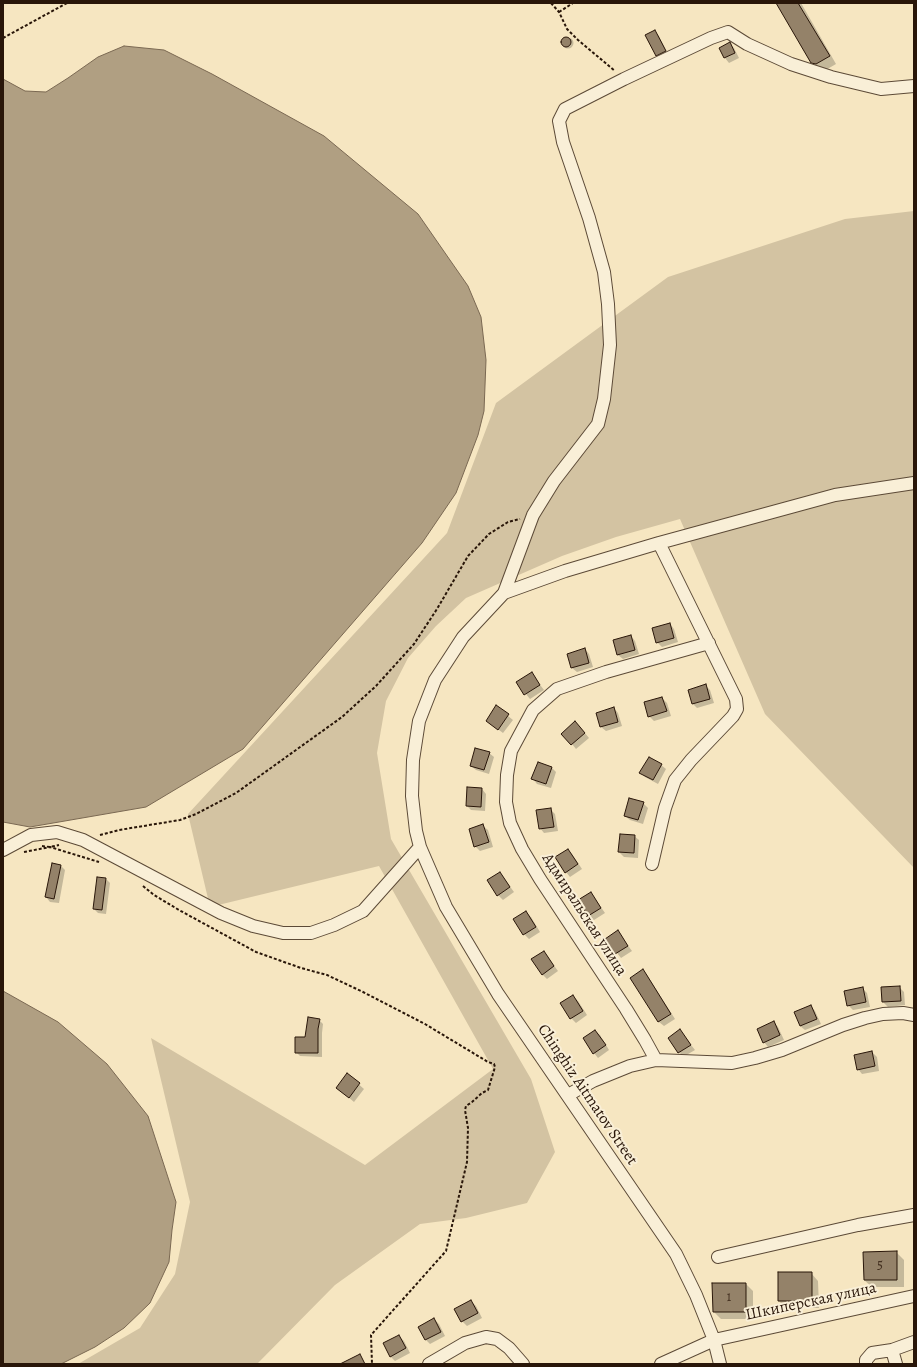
<!DOCTYPE html>
<meta charset="utf-8">
<style>
body{margin:0}
#map{position:relative;width:917px;height:1367px;overflow:hidden;background:#f6e6c1;font-family:Alegreya,serif}
canvas{display:block}
.frame{position:absolute;inset:0;border:4px solid #291609;pointer-events:none}
</style>
<div id="map">
<canvas width="917" height="1367"></canvas>
<div class="frame"></div>
</div>
<script>
const g = document.querySelector('canvas').getContext('2d');
g.lineJoin = 'round';
function fill(path, color) { g.fillStyle = color; g.fill(path, 'evenodd'); }
const shape = rows => new Path2D(rows.map(r => 'M' + r).join(''));
function stroke(path, color, width, dash) { g.strokeStyle = color; g.lineWidth = width; g.lineCap = dash ? 'butt' : 'round'; g.setLineDash(dash || []); g.stroke(path); }
function write(font, color, halo, rows, align = 'center') {
  g.font = font + ' Alegreya,serif'; g.lineWidth = 4; g.setLineDash([]); g.textBaseline = 'middle'; g.strokeStyle = halo; g.fillStyle = color; for (const [text, x, y, turn = 0] of rows) {
    g.save(); g.translate(x, y); g.rotate((+turn || 0) * Math.PI / 180); g.textAlign = isNaN(turn) ? turn : align; if (halo) g.strokeText(text, 0, 0); g.fillText(text, 0, 0); g.restore();
  }
}
const green = shape([
 [914,211,914,868,765,714,680,519,616,537,562,556,466,598,436,626,408,658,386,701,377,753,391,839,531,1079,555,1152,527,1203,466,1218,420,1224,335,1285,257,1364,78,1364,140,1328,175,1274,190,1202,151,1038,365,1165,493,1069,379,866,210,907,188,814,447,533,496,403,668,277,845,219]
]);
const water = shape([
 [124,46,164,50,212,74,324,136,418,214,468,286,481,317,486,360,484,411,478,435,456,493,422,543,243,749,146,807,30,827,3,822,3,79,25,91,46,92,68,78,98,57,124,46],
 [3,991,58,1022,107,1064,148,1116,176,1202,172,1230,169,1262,150,1303,124,1328,95,1347,61,1364,3,1364,3,991]
]);
const shadow = shape([
 [777,3,801,3,836,64,824,71,820,70,812,62],
 [654,31,659,36,669,56,661,60,656,55],
 '562.5 43a5.5 5.5 0 1 1 11 0a5.5 5.5 0 1 1-11 0Z',
 [730,44,734,48,739,58,729,63,725,58,720,48],
 [670,624,674,629,678,642,662,647,657,642],
 [631,636,635,641,639,654,623,659,618,655],
 [585,649,589,654,593,667,577,672,572,668,568,654],
 [531,673,544,690,530,699,517,683],
 [705,685,710,690,714,703,697,708,693,704],
 [662,698,667,703,671,716,654,721,649,716],
 [497,707,513,720,503,733,487,721],
 [614,708,618,713,622,726,606,731,601,727],
 [580,727,589,738,576,749,572,744],
 [489,753,494,757,489,774,476,770,471,766],
 [661,765,666,769,658,784,645,777,641,773],
 [552,768,556,772,551,788,537,784,533,779],
 [482,789,486,794,485,811,471,810,467,806],
 [643,803,648,808,643,824,630,820,625,816],
 [550,809,555,814,558,831,544,833,540,828],
 [483,826,488,830,493,847,480,851,475,846],
 [634,836,639,840,638,858,624,857,619,852],
 [567,850,572,854,582,869,570,877,566,872],
 [61,866,65,870,59,903,50,902,46,897],
 [500,873,514,892,503,900,498,895],
 [106,879,110,883,106,914,98,913,94,909],
 [591,893,605,913,594,920,589,915],
 [526,912,531,917,540,932,529,939,524,934],
 [618,932,632,951,621,958,606,939],
 [544,952,558,971,547,979,542,974],
 [643,971,647,975,675,1019,664,1026,659,1022,632,978],
 [899,987,904,992,905,1005,888,1007,883,1002,882,988],
 [862,988,867,993,870,1007,853,1010,848,1005],
 [573,996,578,1001,587,1015,576,1023,571,1018],
 [811,1006,815,1011,821,1024,805,1030,800,1026],
 [319,1020,323,1024,322,1033,322,1057,300,1056,296,1052,305,1038],
 [774,1022,778,1027,784,1040,768,1047,764,1042],
 [595,1031,600,1035,609,1050,598,1058,594,1053],
 [680,1031,695,1050,683,1057,669,1038],
 [872,1052,877,1057,879,1071,862,1074,858,1069],
 [347,1074,364,1089,354,1102,342,1092],
 [896,1252,904,1260,904,1287,872,1287,864,1280],
 [811,1273,818,1281,819,1308,786,1308,779,1301],
 [746,1284,753,1291,753,1319,721,1319,714,1312],
 [471,1301,476,1306,482,1318,467,1326,462,1321],
 [434,1319,439,1324,445,1336,430,1344,426,1340],
 [399,1336,404,1341,410,1353,395,1361,390,1356]
]);
const building = shape([
 [776,3,798,3,830,56,816,64,811,63,776,3],
 [655,30,666,51,656,56,645,35,655,30],
 '561 42a5 5 0 1 1 10 0a5 5 0 1 1-10 0Z',
 [730,42,735,53,724,58,719,48,730,42],
 [670,623,674,638,656,643,652,628,670,623],
 [631,635,635,650,617,655,613,640,631,635],
 [585,648,589,663,571,668,567,654,585,648],
 [532,672,540,685,524,695,516,682,532,672],
 [706,684,710,699,692,704,688,690,706,684],
 [662,697,667,711,648,717,644,702,662,697],
 [496,705,509,714,498,730,486,721,496,705],
 [614,707,618,722,600,727,596,713,614,707],
 [575,721,585,733,571,745,561,734,575,721],
 [475,748,490,752,484,770,470,766,475,748],
 [649,757,662,764,653,780,639,773,649,757],
 [538,762,552,767,546,784,531,779,538,762],
 [467,787,482,788,481,807,466,806,467,787],
 [629,798,644,802,638,820,624,816,629,798],
 [551,808,554,827,539,829,536,810,551,808],
 [483,824,489,842,474,847,469,829,483,824],
 [620,834,635,835,634,853,618,852,620,834],
 [568,849,578,864,565,873,555,857,568,849],
 [52,863,61,865,54,899,45,897,52,863],
 [500,872,510,887,497,896,487,880,500,872],
 [97,877,106,878,102,910,93,909,97,877],
 [591,892,601,908,588,916,578,900,591,892],
 [526,911,536,927,523,935,513,919,526,911],
 [618,930,628,946,615,954,605,939,618,930],
 [544,951,554,966,542,975,531,959,544,951],
 [643,969,671,1014,658,1022,630,978,643,969],
 [900,986,901,1001,882,1002,881,987,900,986],
 [863,987,866,1002,847,1006,844,991,863,987],
 [573,995,583,1011,570,1019,560,1003,573,995],
 [811,1005,817,1019,800,1026,794,1012,811,1005],
 [308,1017,320,1019,318,1029,318,1053,295,1053,295,1037,305,1037,308,1017],
 [774,1021,780,1035,763,1043,757,1029,774,1021],
 [680,1029,691,1045,678,1053,668,1038,680,1029],
 [595,1030,606,1045,593,1054,583,1038,595,1030],
 [872,1051,875,1066,857,1070,854,1055,872,1051],
 [347,1073,360,1083,349,1098,336,1088,347,1073],
 [897,1251,897,1280,864,1280,863,1252,897,1251],
 [778,1272,812,1272,812,1301,778,1301,778,1272],
 [712,1283,746,1283,746,1312,713,1312,712,1283],
 [471,1300,478,1313,461,1322,454,1309,471,1300],
 [434,1318,441,1332,425,1340,418,1327,434,1318],
 [399,1335,406,1348,390,1357,383,1343,399,1335],
 [360,1354,365,1364,340,1364,360,1354]
]);
const path = shape([
 [551,3,559,12,567,29,578,40,615,71],
 [559,12,573,3],
 [3,38,67,3],
 [100,835,119,830,180,820,196,814,236,793,342,717,376,686,414,644,437,609,468,556,489,534,508,522,520,519],
 [42,846,50,847,59,845],
 [24,852,50,847,99,862],
 [143,886,154,895,179,910,256,952,301,968,327,975,363,992,425,1024,488,1062,494,1064,495,1067,488,1090,482,1093,472,1102,466,1106,465,1110,468,1128,467,1162,446,1251,371,1335,372,1364]
]);
const minor = shape([
 [504,593,565,571,659,543,835,495,914,483],
 [709,643,606,672,557,689,533,710,511,751,507,775,506,802,510,823,522,849,540,879,626,1009,645,1040,656,1060,732,1063,755,1058,782,1050,843,1025,865,1018,883,1014,903,1013,914,1015],
 [3,850,31,835,57,832,83,840,221,913,253,926,283,933,311,933,334,925,363,911,420,847],
 [652,864,665,808,675,780,691,760,733,716,737,709,736,699,659,543],
 [568,1095,593,1081,630,1066,656,1060],
 [718,1257,858,1225,914,1215],
 [892,1350,896,1364],
 [429,1364,465,1343,486,1337,497,1339,509,1348,523,1364],
 [661,1364,714,1340,914,1296],
 [720,1364,714,1340,696,1295,676,1254,498,994,446,907,420,847,416,831,412,796,413,760,419,721,435,680,463,637,504,593,533,515,554,481,598,424,604,399,610,345,608,304,604,272,589,218,563,142,559,121,565,109,624,79,711,38,728,32,747,44,791,64,831,77,881,89,914,86],
 [866,1364,866,1360,872,1353,892,1350,914,1342]
]);
const numberNames = [
 ["5",880,1266],
 ["1",729,1298]
];
const streetNames = [
 ["Адмиральская улица",584,915,57],
 ["Chinghiz Aitmatov Street",587,1095,56],
 ["Шкиперская улица",811,1302,-12]
];
fill(green, '#d3c3a2');
fill(water, '#b09f82');
stroke(water, '#7a6852', 1);
fill(shadow, '#0003');
fill(building, '#948269');
stroke(building, '#291609', 1);
stroke(minor, '#5c4a37', 14);
stroke(path, '#291609', 2, [3, 2]);
stroke(minor, '#f9efd7', 12);
write('14px', '#443121', null, numberNames);
write('16px', '#291609', '#f9efd7', streetNames);
</script>
